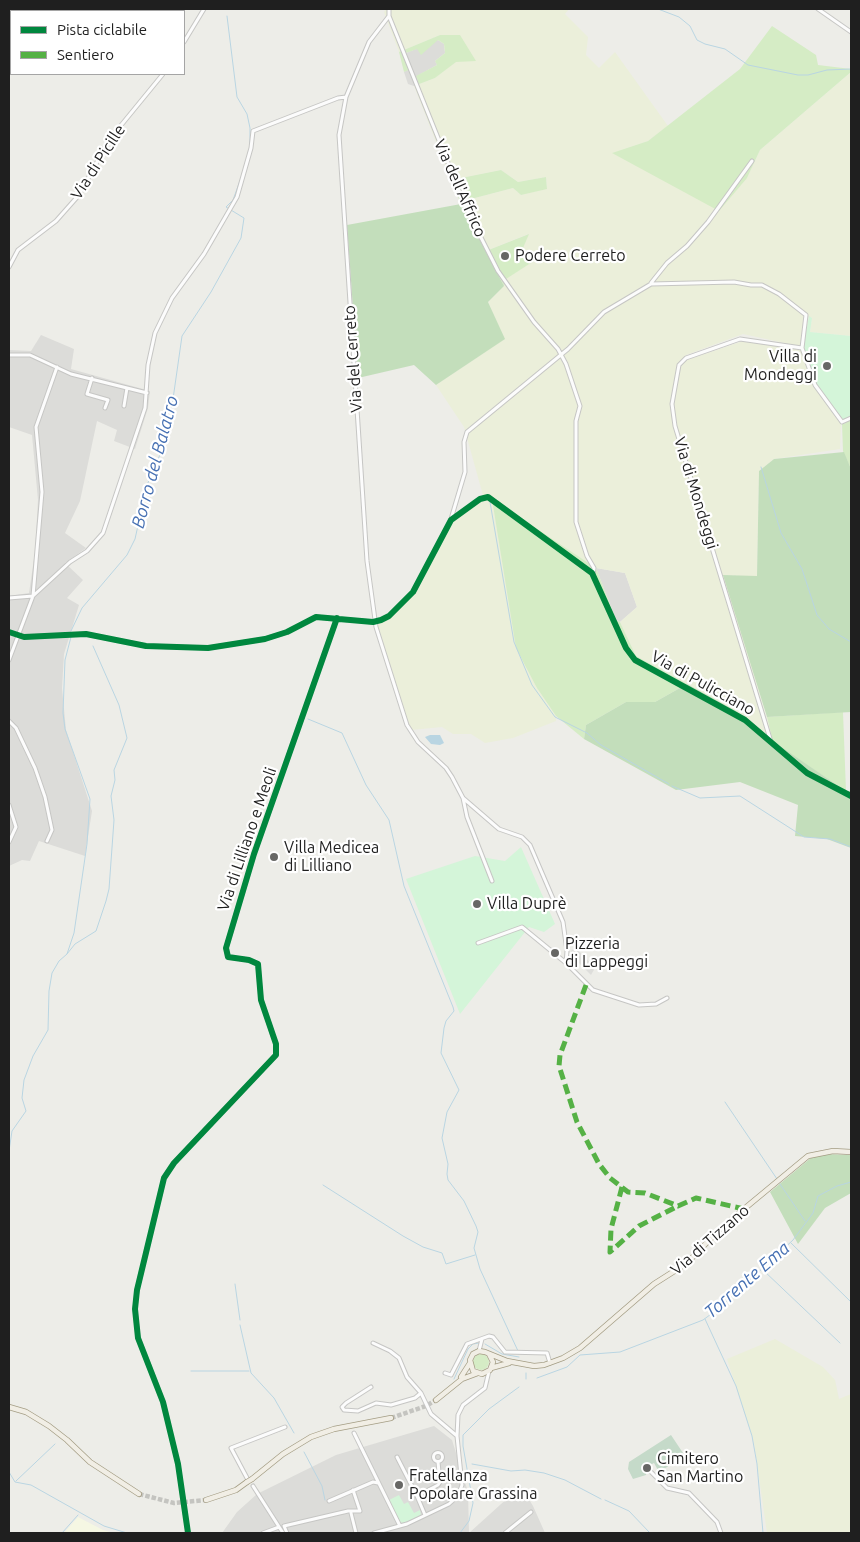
<!DOCTYPE html>
<meta charset="utf-8">
<style>
body{margin:0}
#map{position:relative;width:860px;height:1542px;overflow:hidden;background:#edede8;font-family:Ubuntu,sans-serif}
canvas{display:block}
.frame{position:absolute;inset:0;border:10px solid #1f1f1f;pointer-events:none}
.legend{position:absolute;left:10px;top:10px;width:175px;height:65px;box-sizing:border-box;background:#fff;border:1px solid #a5a5a5;margin:0;padding:6px 9px;list-style:none;font-size:15px;color:#1f1f1f}
.legend li{display:flex;align-items:center;gap:10px;height:25px}
.legend b{width:25px;border:1px solid #a5a5a5}
</style>
<div id="map">
<canvas width="860" height="1542"></canvas>
<div class="frame"></div>
<ul class="legend">
<li><b style="height:6px;background:#00873e"></b>Pista ciclabile</li>
<li><b style="height:6px;background:#55b145"></b>Sentiero</li>
</ul>
</div>
<script>
const g = document.querySelector('canvas').getContext('2d');
g.lineJoin = 'round';
function fill(path, color) { g.fillStyle = color; g.fill(path, 'evenodd'); }
const shape = rows => new Path2D(rows.map(r => 'M' + r).join(''));
function stroke(path, color, width, dash) { g.strokeStyle = color; g.lineWidth = width; g.lineCap = dash ? 'butt' : 'round'; g.setLineDash(dash || []); g.stroke(path); }
function write(font, color, halo, rows, align = 'center') {
  g.font = font + ' Ubuntu,sans-serif'; g.lineWidth = 4.5; g.setLineDash([]); g.textBaseline = 'middle'; g.strokeStyle = halo; g.fillStyle = color; for (const [text, x, y, turn = 0] of rows) {
    g.save(); g.translate(x, y); g.rotate((+turn || 0) * Math.PI / 180); g.textAlign = isNaN(turn) ? turn : align; if (halo) g.strokeText(text, 0, 0); g.fillText(text, 0, 0); g.restore();
  }
}
const residential = shape([
 [438,40,444,44,445,53,435,61,437,65,417,76,418,81,414,86,408,84,404,72,411,68,406,53],
 [41,335,74,349,71,369,150,391,148,408,135,449,114,441,117,430,97,421,80,501,65,533,86,548,65,563,83,580,67,598,79,605,64,654,62,688,66,730,92,811,85,856,39,841,30,861,22,860,9,866,9,596,29,593,35,552,38,500,32,435,9,427,9,350,31,351],
 [596,568,625,573,637,607,620,622,616,620],
 [434,1426,452,1440,468,1492,469,1533,521,1486,533,1506,545,1533,222,1533,237,1512,257,1494,336,1455]
]);
const education = shape([
 [78,1517,103,1530,114,1533,64,1533]
]);
const farmland = shape([
 [386,9,569,9,565,14,588,37,586,55,599,68,615,52,668,126,648,141,613,153,747,178,760,150,851,72,851,336,810,332,812,318,809,317,803,347,743,334,686,355,684,361,743,341,801,350,811,378,841,423,840,449,774,459,759,471,757,577,724,575,774,742,736,711,636,656,620,622,637,607,625,573,596,568,518,517,537,688,556,716,556,721,513,738,485,743,471,734,453,734,442,727,411,730,408,724,377,624,401,607,419,588,452,521,484,499,464,427,436,385,504,339,488,302,504,286,505,279,536,259,520,255,528,234,486,251,461,204,471,199,513,188,521,195,547,188,546,177,518,182,501,170,451,180,414,86,435,78,456,61,475,61,440,35,399,52,384,12],
 [775,1339,823,1367,835,1380,839,1399,851,1394,851,1533,767,1533,754,1443,727,1359]
]);
const grass = shape([
 [772,26,816,55,818,65,851,69,851,72,760,150,747,178,719,211,612,153,648,141,740,69],
 [440,35,460,35,476,61,456,62,435,78,414,86,418,81,416,76,437,65,435,61,445,53,444,44,438,40,421,55,417,49,406,53,411,69,404,72,399,52],
 [501,170,518,182,546,177,547,189,521,195,513,188,471,199,461,204,451,180],
 [529,234,520,255,537,259,506,279,504,286,486,251],
 [851,416,851,469,843,451,842,424,846,423,841,420,847,420],
 [492,499,596,568,616,620,620,622,636,656,687,684,655,702,626,702,586,725,584,739,556,716,537,688,516,648],
 [843,712,846,791,773,742,767,717],
 '473 1362a8 8 0 1 1 16 0a8 8 0 1 1-16 0Z'
]);
const forest = shape([
 [461,204,504,286,488,302,505,339,436,385,414,365,358,378,347,225],
 [844,452,851,469,851,712,767,717,723,575,757,576,759,471,774,459],
 [687,684,736,711,774,742,846,791,851,791,851,848,827,839,795,836,798,805,740,782,676,790,584,739,586,725,626,702,655,702],
 [823,1154,851,1155,851,1193,825,1208,798,1244,770,1192,812,1157]
]);
const cemetery = shape([
 [671,1435,685,1456,659,1472,654,1463,648,1466,646,1475,633,1479,628,1469,629,1462]
]);
const park = shape([
 [809,316,812,318,810,332,851,336,851,416,847,420,841,420,812,377,803,347],
 [521,847,555,924,544,932,529,927,460,1014,406,879,475,856,505,861],
 [399,1495,404,1504,408,1502,414,1513,420,1510,421,1516,403,1523,400,1522,389,1500]
]);
const parking = shape([
 [572,949,576,953,578,950,595,968,591,975,570,954]
]);
const water = shape([
 [430,735,440,735,444,743,440,745,431,744,425,737]
]);
const stream = shape([
 [658,9,679,17,690,26,697,40,705,44,725,49,748,65,798,75,808,75,827,70,851,69],
 [77,11,85,9],
 [227,16,237,97,247,114,250,128,250,143],
 [9,64,11,63],
 [761,467,781,533,802,569,817,615,829,629,851,642],
 [490,502,514,642,532,685,555,717,587,733,601,745,669,784],
 [71,631,82,608,127,555,135,539,147,485,162,450,170,420,182,336,211,292,241,238,244,218,226,207,233,200,241,178],
 [308,719,342,733,366,785,389,820,404,886,453,1007,454,1011,446,1021,444,1028,441,1053,459,1090,447,1112,442,1138,448,1164,447,1174,448,1180,464,1201,476,1226,478,1232,474,1248,480,1269,518,1351],
 [672,786,700,798,740,796,804,837,830,839,851,847],
 [67,954,75,944,96,931,106,901,109,889,114,820,111,796,115,780,114,770,127,738,119,705,93,646],
 [725,1102,777,1179],
 [9,1151,12,1131,26,1111,22,1098,24,1080,33,1056,48,1030,49,991,52,973,59,961,67,954,74,933,87,844,90,799,65,729,63,713,65,660,71,637],
 [9,1182,9,1200],
 [780,1184,805,1221],
 [323,1185,403,1236,423,1247,442,1253,446,1264,475,1255],
 [791,1243,851,1302],
 [763,1270,840,1343],
 [235,1284,240,1320],
 [705,1319,736,1386,752,1436,757,1464,763,1533],
 [240,1325,251,1373,274,1398,294,1433],
 [485,1344,502,1354,519,1357],
 [191,1371,249,1371],
 [526,1373,526,1379],
 [537,1378,567,1367,580,1355,620,1352,703,1320,722,1306,793,1240,813,1213,818,1196,837,1186,851,1182],
 [454,1379,468,1349,473,1344,479,1343],
 [304,1452,322,1486,325,1500],
 [472,1464,511,1471,525,1470,544,1473,565,1480,601,1499],
 [9,1472,15,1482,31,1485,104,1526,127,1533],
 [16,1481,55,1444],
 [605,1500,629,1511,650,1533],
 [62,1533,78,1515],
 [460,1533,469,1521,473,1503,463,1446,463,1435,489,1409,519,1387]
]);
const majorTunnel = shape([
 [391,1418,426,1406,436,1400],
 [139,1494,174,1503,206,1500]
]);
const minor = shape([
 [389,9,389,16,369,42,346,97,339,135,367,561,376,627,407,725,418,742,446,768,452,777,463,798,467,817,492,881],
 [818,9,851,32],
 [389,16,467,210,498,271,534,322,558,349,566,364,580,406,576,421,576,522,587,556,594,568,593,575],
 [184,42,204,9],
 [9,267,18,250,56,221,79,195,109,140,163,74],
 [651,283,667,263,687,246,708,222,752,161],
 [9,355,30,355,71,374,147,393],
 [92,378,87,394,108,400,105,408],
 [124,406,127,388],
 [451,519,465,472,464,442,467,432,568,349,604,312,651,284,734,282,751,285,762,285,779,294,806,315,802,348,815,385,842,422,851,418],
 [33,596,42,492,36,427,57,367],
 [9,598,33,596],
 [9,632,24,637,86,634,146,646,208,648,265,639,287,632,316,617,373,622,381,620,389,616,413,592,451,520,480,499,488,497,592,573,626,648,635,660,745,720,807,773,851,796],
 [9,660,33,596,70,562,87,551,103,533,145,408,148,365,155,333,172,298,204,254,237,197,251,148,253,131,338,98,346,97],
 [9,721,16,728,35,768,45,797,52,830,47,841],
 [771,742,675,426,672,404,679,365,686,358,740,339,802,348],
 [463,798,499,829,522,837,530,845,563,922,567,951,566,963],
 [9,805,16,827,9,842],
 [478,943,522,927,566,963,593,990,639,1005,656,1004,667,998],
 [373,1343,390,1351,399,1358,407,1377,421,1393,431,1414,457,1436],
 [479,1351,482,1339],
 [445,1373,451,1375,467,1344,489,1336,493,1337,505,1352,547,1353,550,1363],
 [371,1387,346,1403,342,1407,344,1410,358,1411,376,1403,391,1405,415,1398,421,1393],
 [354,1433,400,1526],
 '433.5 1457a4.5 4.5 0 1 1 9 0a4.5 4.5 0 1 1-9 0Z',
 [397,1457,417,1496],
 [648,1469,667,1488,689,1493,717,1522,721,1533],
 [247,1478,231,1448,285,1427],
 [253,1486,283,1533],
 [329,1501,373,1482,378,1483],
 [351,1513,356,1533],
 [425,1515,417,1496,438,1485,440,1482,438,1462],
 [188,1533,178,1464,163,1402,138,1338,135,1309,137,1290,164,1178,174,1163,276,1055,276,1044,261,1000,258,964,249,960,228,957,226,948,254,854,337,618],
 [263,1533,279,1527],
 [287,1533,284,1526,348,1511,360,1511,353,1490],
 [374,1533,407,1524,449,1504,458,1496,462,1485,457,1436,458,1415,463,1405,485,1388,489,1371],
 [505,1533,531,1512]
]);
const major = shape([
 [489,1354,493,1362,490,1370,482,1374,473,1371,470,1360,473,1354,479,1351,485,1352,507,1361,534,1366,544,1365,563,1358,580,1348,654,1284,687,1263,721,1228,808,1156,833,1151,851,1152],
 [491,1368,509,1363],
 [461,1377,470,1363],
 [436,1400,462,1379,478,1373],
 [9,1407,26,1412,49,1426,67,1440,90,1462,139,1494],
 [252,1479,283,1454,311,1437,334,1429,391,1418],
 [206,1500,236,1490,247,1482]
]);
const majorBridge = shape([
 [247,1482,252,1479]
]);
const quiet = shape([
 [586,985,560,1055,559,1066,577,1122,599,1164,610,1178,628,1192,645,1193,678,1206,696,1198,744,1209],
 [622,1187,611,1229,610,1252,639,1226,678,1206]
]);
const cycleway = shape([
 [9,632,24,637,86,634,146,646,208,648,265,639,287,632,316,617,373,622,381,620,389,616,413,592,451,520,480,499,488,497,592,573,626,648,635,660,745,720,807,773,851,796],
 [188,1533,178,1464,163,1402,138,1338,135,1309,137,1290,164,1178,174,1163,276,1055,276,1044,261,1000,258,964,249,960,228,957,226,948,254,854,337,618]
]);
const markers = [
 [505,256,5,"#676765"],
 [827,366,5,"#676765"],
 [274,857,5,"#676765"],
 [477,904,5,"#676765"],
 [555,953,5,"#676765"],
 [647,1468,5,"#676765"],
 [399,1485,5,"#676765"]
];
const streetNames = [
 ["Via di Picille",98,162,-57],
 ["Via dell'Affrico",460,188,66],
 ["Via del Cerreto",353,359,-94],
 ["Via di Mondeggi",696,493,73],
 ["Via di Pulicciano",703,683,29],
 ["Via di Lilliano e Meoli",247,839,-71],
 ["Via di Tizzano",710,1240,-41]
];
const poiNames = [
 ["Podere Cerreto",515,256],
 ["Villa di",817,357,"right"],
 ["Mondeggi",817,375,"right"],
 ["Villa Medicea",284,848],
 ["di Lilliano",284,866],
 ["Villa Duprè",487,904],
 ["Pizzeria",565,944],
 ["di Lappeggi",565,962],
 ["Cimitero",657,1459],
 ["San Martino",657,1477],
 ["Fratellanza",409,1476],
 ["Popolare Grassina",409,1494]
];
const waterNames = [
 ["Borro del Balatro",155,462,-75],
 ["Torrente Ema",747,1280,-41]
];
fill(residential, '#dcdcd9');
fill(education, '#f5f7e3');
fill(farmland, '#ebefda');
fill(grass, '#d5ecc5');
fill(forest, '#c3debb');
fill(cemetery, '#c5dac9');
fill(park, '#d4f5d9');
fill(parking, '#dededb');
fill(water, '#b9d5e2');
stroke(stream, '#b9d5e2', 1);
stroke(majorTunnel, '#c4c4c0', 4.5, [4.5, 2]);
stroke(minor, '#c6c6c4', 5);
stroke(major, '#a49d84', 6);
stroke(minor, '#fcfcfc', 3);
stroke(major, '#f1eee5', 4.5);
stroke(majorBridge, '#a49d84', 6, []);
stroke(majorBridge, '#f1eee5', 4.5);
stroke(quiet, '#55b145', 5, [10, 5]);
stroke(cycleway, '#00873e', 6);
for (const [x, y, r, color] of markers) { const dot = new Path2D(); dot.arc(x, y, r, 0, 2 * Math.PI); g.fillStyle = color; g.fill(dot); stroke(dot, '#fff', 2); }
write('16px', '#1f1f1f', '#fff', streetNames);
write('16px', '#1f1f1f', '#fff', poiNames, 'left');
write('italic 18px', '#4670b3', '#fff', waterNames);
</script>
